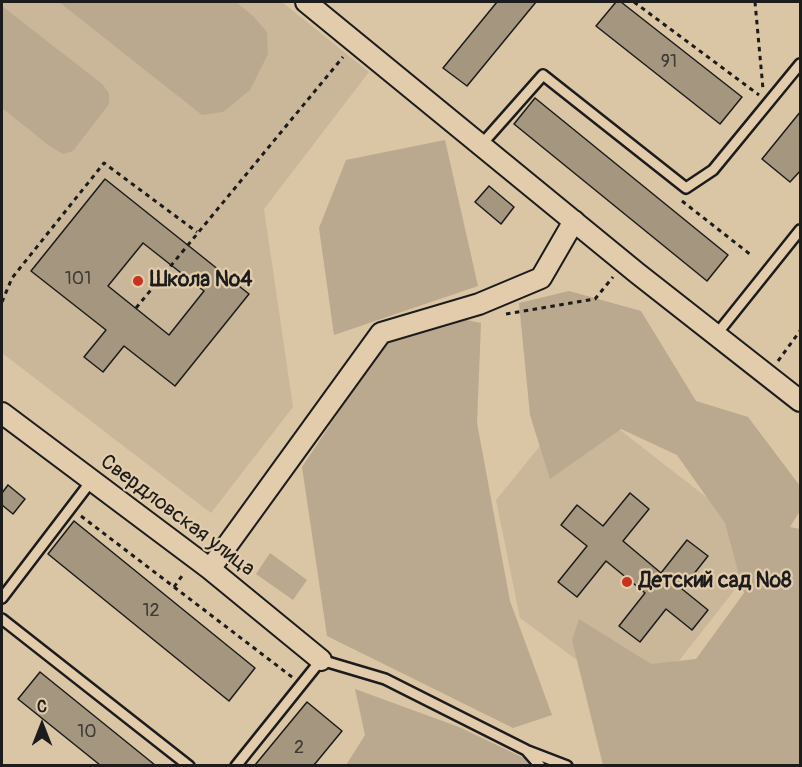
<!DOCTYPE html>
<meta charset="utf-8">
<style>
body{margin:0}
#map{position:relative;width:802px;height:767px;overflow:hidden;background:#dac5a5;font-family:Pangolin,sans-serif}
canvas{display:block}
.frame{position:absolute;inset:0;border:3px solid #1c1c1c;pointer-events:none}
.north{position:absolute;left:12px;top:695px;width:60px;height:60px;-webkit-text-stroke:4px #e2ccab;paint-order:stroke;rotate:0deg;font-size:16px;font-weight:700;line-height:24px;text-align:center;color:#1c1c1c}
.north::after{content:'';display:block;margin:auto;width:21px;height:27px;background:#1c1c1c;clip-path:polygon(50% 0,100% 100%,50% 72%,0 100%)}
</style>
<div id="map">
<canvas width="802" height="767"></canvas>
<div class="frame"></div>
<div class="north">С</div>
</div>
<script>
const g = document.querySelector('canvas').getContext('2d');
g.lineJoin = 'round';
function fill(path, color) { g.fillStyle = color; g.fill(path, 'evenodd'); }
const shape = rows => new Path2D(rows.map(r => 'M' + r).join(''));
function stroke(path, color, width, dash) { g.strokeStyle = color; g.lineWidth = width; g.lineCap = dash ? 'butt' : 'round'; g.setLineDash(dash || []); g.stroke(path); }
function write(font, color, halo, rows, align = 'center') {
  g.font = font + ' Pangolin,sans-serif'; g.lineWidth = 4.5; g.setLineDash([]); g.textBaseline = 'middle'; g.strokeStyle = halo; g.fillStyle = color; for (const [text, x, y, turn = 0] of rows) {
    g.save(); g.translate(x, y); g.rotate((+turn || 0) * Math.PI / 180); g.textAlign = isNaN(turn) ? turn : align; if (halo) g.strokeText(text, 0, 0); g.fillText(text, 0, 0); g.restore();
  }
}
const built = shape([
 [2,2,282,2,369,72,264,209,293,407,211,513,2,353],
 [579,398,769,546,642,708,520,618,496,500]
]);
const green = shape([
 [59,2,236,2,253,16,267,32,268,54,250,90,223,112,202,115],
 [2,6,102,84,109,93,109,104,73,151,63,154,51,147,2,108],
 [445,140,478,286,334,335,319,228,346,160],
 [569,291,641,311,696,401,748,417,800,486,800,511,790,527,800,529,800,765,603,765,572,640,579,619,651,664,696,659,744,593,725,523,677,455,621,429,550,479,530,415,519,303],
 [462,319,481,323,477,423,510,601,552,715,513,728,327,636,302,467,385,342],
 [270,553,307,580,293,600,256,574],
 [355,689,459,727,524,758,529,765,346,765,365,735]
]);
const building = shape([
 [497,2,536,2,467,86,443,68,497,2],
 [616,2,621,2,742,97,720,124,596,26,616,2],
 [535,98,728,255,707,281,514,124,535,98],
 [801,111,801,170,790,182,762,159,801,111],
 [105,179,249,294,175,386,124,346,103,372,84,357,106,330,31,271,105,179],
 [143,243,204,291,169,335,108,286,143,243],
 [489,186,514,207,501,224,475,202,489,186],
 [8,485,25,499,13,514,2,505,2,493,8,485],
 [630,493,649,509,623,541,661,573,687,540,708,556,682,589,708,610,692,630,666,609,640,642,619,626,645,593,606,561,577,597,558,582,587,546,561,525,577,505,603,526,630,493],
 [74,521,255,668,229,701,48,554,74,521],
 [40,672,155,765,100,765,18,699,40,672],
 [307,702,342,731,314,765,255,765,307,702]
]);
const path = shape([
 [634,2,759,95],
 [755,2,763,89],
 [682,201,751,255],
 [2,302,12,278,104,163,197,232],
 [136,308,343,57],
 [506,314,595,299,613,277],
 [778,361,800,331],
 [81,516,292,677],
 [174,587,184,573]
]);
const service = shape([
 [481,145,543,75,686,188,713,170,800,64],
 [716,335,800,230],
 [2,598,92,480],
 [2,619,189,766],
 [528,751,567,766],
 [236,766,321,660,385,679,526,750,540,766]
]);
const minor = shape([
 [306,2,637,273,800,401],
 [2,413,210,569,321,660],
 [210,569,381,333,479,304,541,278,574,221]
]);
const markers = [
 [138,281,6,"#c8321e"],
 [627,582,6,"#c8321e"]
];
const numberNames = [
 ["91",669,62],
 ["101",78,279],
 ["12",151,611],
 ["10",87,732],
 ["2",299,748]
];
const poiNames = [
 ["Школа №4",150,281],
 ["Детский сад №8",639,582]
];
const streetNames = [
 ["Свердловская улица",177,516,37]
];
fill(built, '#cab79a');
fill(green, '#baa98e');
fill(building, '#a4967f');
stroke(building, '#1c1c1c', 1.5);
stroke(service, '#1c1c1c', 14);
stroke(minor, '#1c1c1c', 24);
stroke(path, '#1c1c1c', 3, [4.5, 4.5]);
stroke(service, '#e2ccab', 9);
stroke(minor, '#e2ccab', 20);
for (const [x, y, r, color] of markers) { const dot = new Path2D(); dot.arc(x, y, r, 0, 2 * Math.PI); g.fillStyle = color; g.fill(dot); stroke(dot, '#e2ccab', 2); }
write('18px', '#3e3a35', null, numberNames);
write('bold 21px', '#1c1c1c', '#e2ccab', poiNames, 'left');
write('21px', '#1c1c1c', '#e2ccab', streetNames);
</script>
